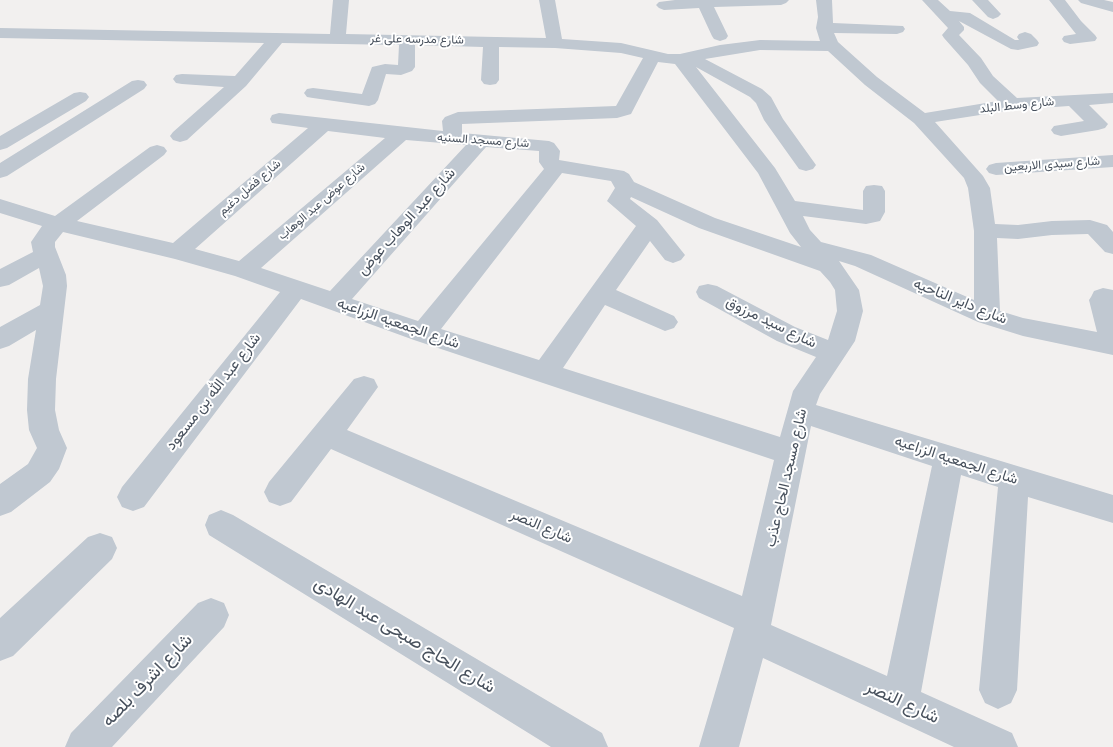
<!DOCTYPE html>
<meta charset="utf-8">
<style>
body{margin:0}
canvas{display:block;background:#f2f0ef}
</style>
<canvas width="1113" height="747"></canvas>
<script>
const g = document.querySelector('canvas').getContext('2d');
g.lineJoin = 'round';
const shape = rows => new Path2D(rows.map(r => 'M' + r).join(''));
function fill(path, color) { g.fillStyle = color; g.fill(path, 'evenodd'); }
function write(font, color, halo, rows, align = 'center') {
  g.font = font + ' "Nunito Sans",Vazirmatn,sans-serif'; g.lineWidth = 4; g.setLineDash([]); g.textBaseline = 'middle'; g.strokeStyle = halo; g.fillStyle = color; for (const [text, x, y, turn = 0] of rows) {
    g.save(); g.translate(x, y); g.rotate((+turn || 0) * Math.PI / 180); g.textAlign = isNaN(turn) ? turn : align; if (halo) g.strokeText(text, 0, 0); g.fillText(text, 0, 0); g.restore();
  }
}
const minor = shape([
 [333,0,349,0,346,34,546,38,539,0,555,0,562,39,621,43,668,54,680,54,720,45,760,40,820,41,816,28,818,17,816,0,832,0,833,23,903,26,905,29,903,32,897,34,834,33,838,42,877,77,925,113,998,101,980,83,968,65,944,38,942,35,948,28,922,0,938,0,950,11,970,13,1015,40,1019,40,1017,37,1019,34,1025,32,1031,34,1037,40,1039,43,1037,46,1018,50,1011,49,959,21,964,27,964,30,959,35,981,58,993,76,1017,98,1113,93,1113,103,1089,105,1108,124,1105,128,1098,130,1061,136,1054,134,1051,130,1054,126,1084,121,1069,106,1012,110,935,122,983,176,990,188,995,224,1018,225,1052,221,1090,220,1107,225,1113,232,1113,254,1105,252,1088,234,1052,235,1018,239,997,238,1000,311,1023,318,1097,332,1089,300,1091,297,1094,291,1103,288,1113,290,1113,355,1023,336,978,322,855,266,839,261,859,290,863,311,855,341,820,394,816,405,1113,495,1113,523,1028,497,1017,690,1011,703,998,709,985,703,979,690,998,487,961,475,921,692,1012,733,1018,747,954,747,763,658,739,747,699,747,734,628,331,449,291,502,280,506,269,502,264,492,269,482,354,379,364,376,374,379,378,387,347,430,742,596,774,460,414,340,301,299,144,507,133,511,122,507,117,497,122,487,280,292,235,276,175,259,63,232,55,242,55,247,66,275,67,286,56,379,55,410,59,430,67,448,59,469,50,482,11,512,0,516,0,484,28,464,37,448,29,430,27,410,28,379,36,330,9,346,0,349,0,327,40,305,43,286,39,268,9,285,0,287,0,269,33,252,31,242,42,226,0,213,0,199,55,216,150,147,157,145,164,147,167,151,164,155,77,221,173,243,308,128,272,123,270,119,272,115,279,113,443,131,442,121,445,117,458,112,616,106,643,58,621,53,555,48,499,47,499,80,496,84,490,85,484,84,481,80,483,47,415,45,415,67,412,71,401,75,386,74,378,100,375,104,369,106,313,98,307,97,304,93,307,89,313,88,362,94,372,67,385,64,398,65,399,45,282,43,246,86,187,140,180,142,173,140,170,136,173,132,224,87,182,84,176,83,173,79,176,75,182,74,235,76,264,43,0,38,0,28,330,34,333,0],
 [760,50,828,51,865,85,914,123,964,178,968,188,974,231,974,300,871,255,821,242,810,230,803,216,866,224,880,221,885,212,885,191,882,186,874,185,866,186,863,191,863,210,795,201,775,168,696,67,750,97,756,103,764,120,799,169,806,171,813,169,816,165,783,119,771,97,762,89,705,59,760,50],
 [658,62,675,64,758,173,790,233,801,247,715,218,634,182,629,174,624,171,559,160,560,151,554,143,549,141,462,133,462,124,617,118,631,114,658,62],
 [328,131,385,138,239,261,195,249,328,131],
 [406,140,466,145,330,291,261,268,406,140],
 [486,147,539,151,539,162,544,169,418,321,352,299,486,147],
 [562,173,611,181,615,188,607,201,636,226,539,360,441,329,562,173],
 [631,197,699,228,820,271,830,282,835,290,837,311,828,340,795,327,717,286,708,284,699,286,696,292,699,298,777,341,816,357,793,391,780,437,563,368,605,305,665,331,674,328,678,322,674,316,616,290,650,241,665,260,673,263,681,260,685,255,657,220,630,199,631,197],
 [811,426,932,466,887,676,771,625,811,426],
 [675,0,789,0,786,3,781,5,714,7,728,36,726,39,720,41,714,39,712,36,699,8,664,10,659,8,656,5,659,2,675,0],
 [972,0,988,0,1001,14,998,17,993,19,988,17,972,0],
 [1049,0,1065,0,1081,21,1095,35,1097,38,1095,41,1070,44,1064,42,1062,39,1064,36,1076,34,1049,0],
 [1078,0,1104,0,1113,2,1113,12,1081,3,1078,0],
 [138,80,144,81,147,85,144,89,7,176,0,178,0,163,132,81,138,80],
 [80,92,86,93,89,97,86,101,7,148,0,150,0,136,74,93,80,92],
 [1113,155,1113,167,996,175,989,173,986,169,989,165,996,163,1113,155],
 [221,510,233,515,602,733,608,747,551,747,209,535,205,525,209,515,221,510],
 [100,533,112,537,117,548,112,559,13,656,0,661,0,618,88,537,100,533],
 [211,598,224,603,229,615,224,627,112,747,65,747,71,733,198,603,211,598]
]);
const farStreetnames = [
 ["شارع مدرسه على غر",417,40,1],
 ["شارع وسط البلد",1017,106,-6],
 ["شارع مسجد السنيه",483,141,4],
 ["شارع سيدى الاربعين",1052,165,-4],
 ["شارع فضل دغيم",250,188,-41],
 ["شارع عوض عبد الوهاب",322,202,-41]
];
const streetNames = [
 ["شارع عبد الوهاب عوض",407,222,-48],
 ["شارع داير الناحيه",960,302,22],
 ["شارع سيد مرزوق",771,323,26],
 ["شارع الجمعيه الزراعيه",398,324,19],
 ["شارع عبد الله بن مسعود",214,392,-52],
 ["شارع الجمعيه الزراعيه",956,461,18],
 ["شارع مسجد الحاج عذب",787,478,-77],
 ["شارع النصر",541,527,23]
];
const nearStreetnames = [
 ["شارع الحاج صبحى عبد الهادى",404,636,31],
 ["شارع اشرف بلصه",148,681,-46],
 ["شارع النصر",902,703,25]
];
fill(minor, '#c0c8d1');
write('12px', '#48515d', '#fff', farStreetnames);
write('15px', '#48515d', '#fff', streetNames);
write('18px', '#48515d', '#fff', nearStreetnames);
</script>
